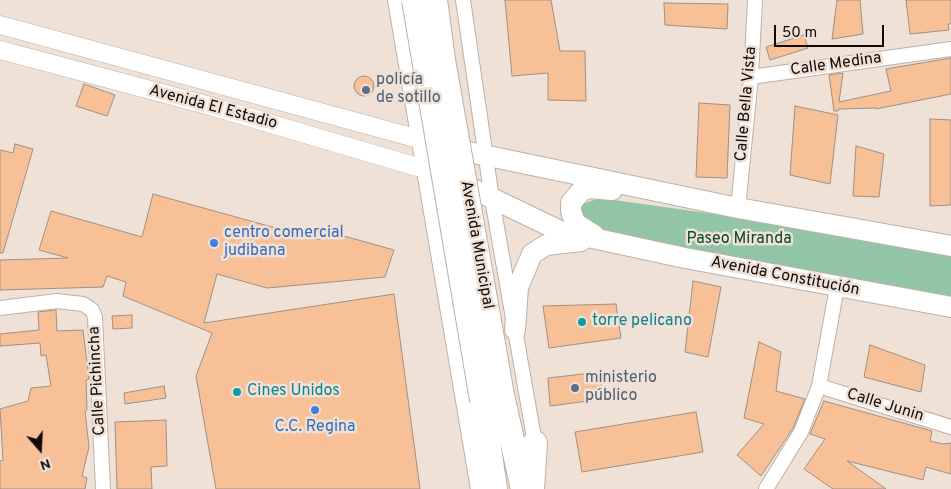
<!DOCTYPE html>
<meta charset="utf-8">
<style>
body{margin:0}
#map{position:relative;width:951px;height:489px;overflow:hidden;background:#efe1d6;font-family:Overpass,sans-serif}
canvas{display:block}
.north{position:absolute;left:15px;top:424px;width:50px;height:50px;-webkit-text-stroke:4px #efe1d6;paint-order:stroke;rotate:161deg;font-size:14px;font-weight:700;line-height:20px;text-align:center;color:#100b08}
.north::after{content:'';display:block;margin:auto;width:18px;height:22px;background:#100b08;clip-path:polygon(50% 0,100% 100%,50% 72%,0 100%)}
.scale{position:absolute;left:774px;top:25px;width:110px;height:22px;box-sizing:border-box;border:2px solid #100b08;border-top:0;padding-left:6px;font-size:15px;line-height:18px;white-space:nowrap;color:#100b08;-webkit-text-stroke:4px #efe1d6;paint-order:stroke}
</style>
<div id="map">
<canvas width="951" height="489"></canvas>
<div class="north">N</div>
<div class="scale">50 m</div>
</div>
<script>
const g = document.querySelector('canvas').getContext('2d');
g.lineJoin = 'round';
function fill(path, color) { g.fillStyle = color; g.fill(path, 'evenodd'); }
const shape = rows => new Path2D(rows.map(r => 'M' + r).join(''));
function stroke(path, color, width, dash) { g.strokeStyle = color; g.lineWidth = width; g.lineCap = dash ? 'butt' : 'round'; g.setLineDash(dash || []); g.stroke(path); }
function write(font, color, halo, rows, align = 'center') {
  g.font = font + ' Overpass,sans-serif'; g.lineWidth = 5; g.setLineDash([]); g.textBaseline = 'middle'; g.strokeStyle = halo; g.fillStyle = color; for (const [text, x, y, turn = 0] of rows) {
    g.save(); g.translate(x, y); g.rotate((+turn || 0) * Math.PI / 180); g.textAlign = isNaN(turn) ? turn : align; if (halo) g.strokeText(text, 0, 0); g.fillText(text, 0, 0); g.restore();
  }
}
const green = shape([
 [600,198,714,214,951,256,951,301,589,229,578,217,582,204]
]);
const building = shape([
 [505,0,551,0,560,51,585,51,586,101,548,100,548,73,512,76,505,0],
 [837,0,860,0,863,34,832,39,837,0],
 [906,0,951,0,951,24,948,24,949,30,910,34,906,0],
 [664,3,728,4,727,29,665,25,664,3],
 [804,35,808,48,770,60,766,47,804,35],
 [951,58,951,94,876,109,876,108,839,109,838,111,834,111,829,75,843,73,839,102,891,91,886,69,951,58],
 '354 86a10 10 0 1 1 20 0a10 10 0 1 1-20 0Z',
 [84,84,115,95,107,116,76,106,84,84],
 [699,103,730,105,727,178,696,177,699,103],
 [795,106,838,115,830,184,790,175,795,106],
 [930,119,951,120,951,205,930,206,930,119],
 [15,144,33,149,3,253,0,253,0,150,13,153,15,144],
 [856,146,884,154,879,197,853,196,856,146],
 [153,194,319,240,326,231,394,250,385,277,267,288,217,274,204,323,394,294,420,489,216,489,196,376,212,333,123,296,126,282,107,276,103,287,0,290,0,260,68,258,39,250,51,211,142,237,153,194],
 [693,281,721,287,708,357,685,352,693,281],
 [616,304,621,338,549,348,543,306,616,304],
 [56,310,57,331,83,330,89,379,86,380,87,410,85,411,89,447,82,476,87,478,85,489,0,489,0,461,3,460,0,409,28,401,31,388,51,386,46,355,41,356,40,343,0,346,0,334,39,330,38,312,56,310],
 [132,315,132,328,113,329,112,316,132,315],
 [759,342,781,352,776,391,805,399,793,428,761,476,737,455,764,424,744,418,759,342],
 [870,345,925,365,921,392,864,377,870,345],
 [600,372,603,399,550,406,548,378,600,372],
 [164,386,166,398,125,404,124,393,164,386],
 [824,401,932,431,930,441,943,444,951,443,951,474,926,467,923,480,847,461,886,489,833,489,804,469,825,439,810,434,824,401],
 [696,412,703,452,582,472,575,432,696,412],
 [166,420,167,466,151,467,152,489,117,489,115,422,166,420]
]);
const minor = shape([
 [395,0,478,489],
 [463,0,492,199,536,449],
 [751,77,951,49],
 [738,208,751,77,755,0],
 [0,308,57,301,83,304,92,310,95,317,103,489],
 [819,386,951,427],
 [766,489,801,432,819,386,837,287]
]);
const tertiary = shape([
 [0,25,419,139],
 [0,50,214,107,424,169]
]);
const secondary = shape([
 [419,139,445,147,738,208,951,246],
 [424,169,452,179,560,231,685,258,951,307],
 [594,235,575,223,571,211,571,203,581,191,590,188,612,190],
 [515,330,518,287,532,254,546,245,581,241]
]);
const trunk = shape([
 [502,395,523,489],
 [482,400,495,489],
 [532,489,535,443]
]);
const trunkBridge = shape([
 [414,0,482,400],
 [435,0,443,60,502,395]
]);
const markers = [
 [366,90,5,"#5c6f8a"],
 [214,243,5,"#3f7fe0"],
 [582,322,5,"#0f9aa8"],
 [575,388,5,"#5c6f8a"],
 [237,392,5,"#0f9aa8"],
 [315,410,5,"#3f7fe0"]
];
const streetNames = [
 ["Calle Medina",836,65,-8],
 ["Calle Bella Vista",747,104,-85],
 ["Avenida El Estadio",213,108,15],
 ["Avenida Municipal",476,245,80],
 ["Avenida Constitución",785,277,11],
 ["Calle Pichincha",98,381,-93],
 ["Calle Junin",885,406,17]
];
const serviceNames = [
 ["policía",376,81],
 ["de sotillo",376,99],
 ["ministerio",585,379],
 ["público",585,397]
];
const shopNames = [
 ["centro comercial",224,234],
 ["judibana",224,252],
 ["C.C. Regina",315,428,"center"]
];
const parkNames = [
 ["Paseo Miranda",739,240]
];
const cultureNames = [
 ["torre pelicano",592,322],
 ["Cines Unidos",247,392]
];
fill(green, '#92c5a5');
fill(building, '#f8c096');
stroke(building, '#9e9086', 1);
stroke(minor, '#bfb0a6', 16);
stroke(tertiary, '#bfb0a6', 19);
stroke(secondary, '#bfb0a6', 22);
stroke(trunk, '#bfb0a6', 26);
stroke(minor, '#fff', 14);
stroke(tertiary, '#fff', 18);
stroke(secondary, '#fff', 20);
stroke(trunk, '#fff', 24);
stroke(trunkBridge, '#bfb0a6', 26, []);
stroke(trunkBridge, '#fff', 24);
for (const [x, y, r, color] of markers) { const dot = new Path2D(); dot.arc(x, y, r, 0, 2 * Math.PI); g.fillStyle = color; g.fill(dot); stroke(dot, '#efe1d6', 2); }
write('16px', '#100b08', '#efe1d6', streetNames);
write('16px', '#4e5e75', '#efe1d6', serviceNames, 'left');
write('16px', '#366cbe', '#efe1d6', shopNames, 'left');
write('16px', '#05482a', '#efe1d6', parkNames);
write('16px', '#0d838f', '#efe1d6', cultureNames, 'left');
</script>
